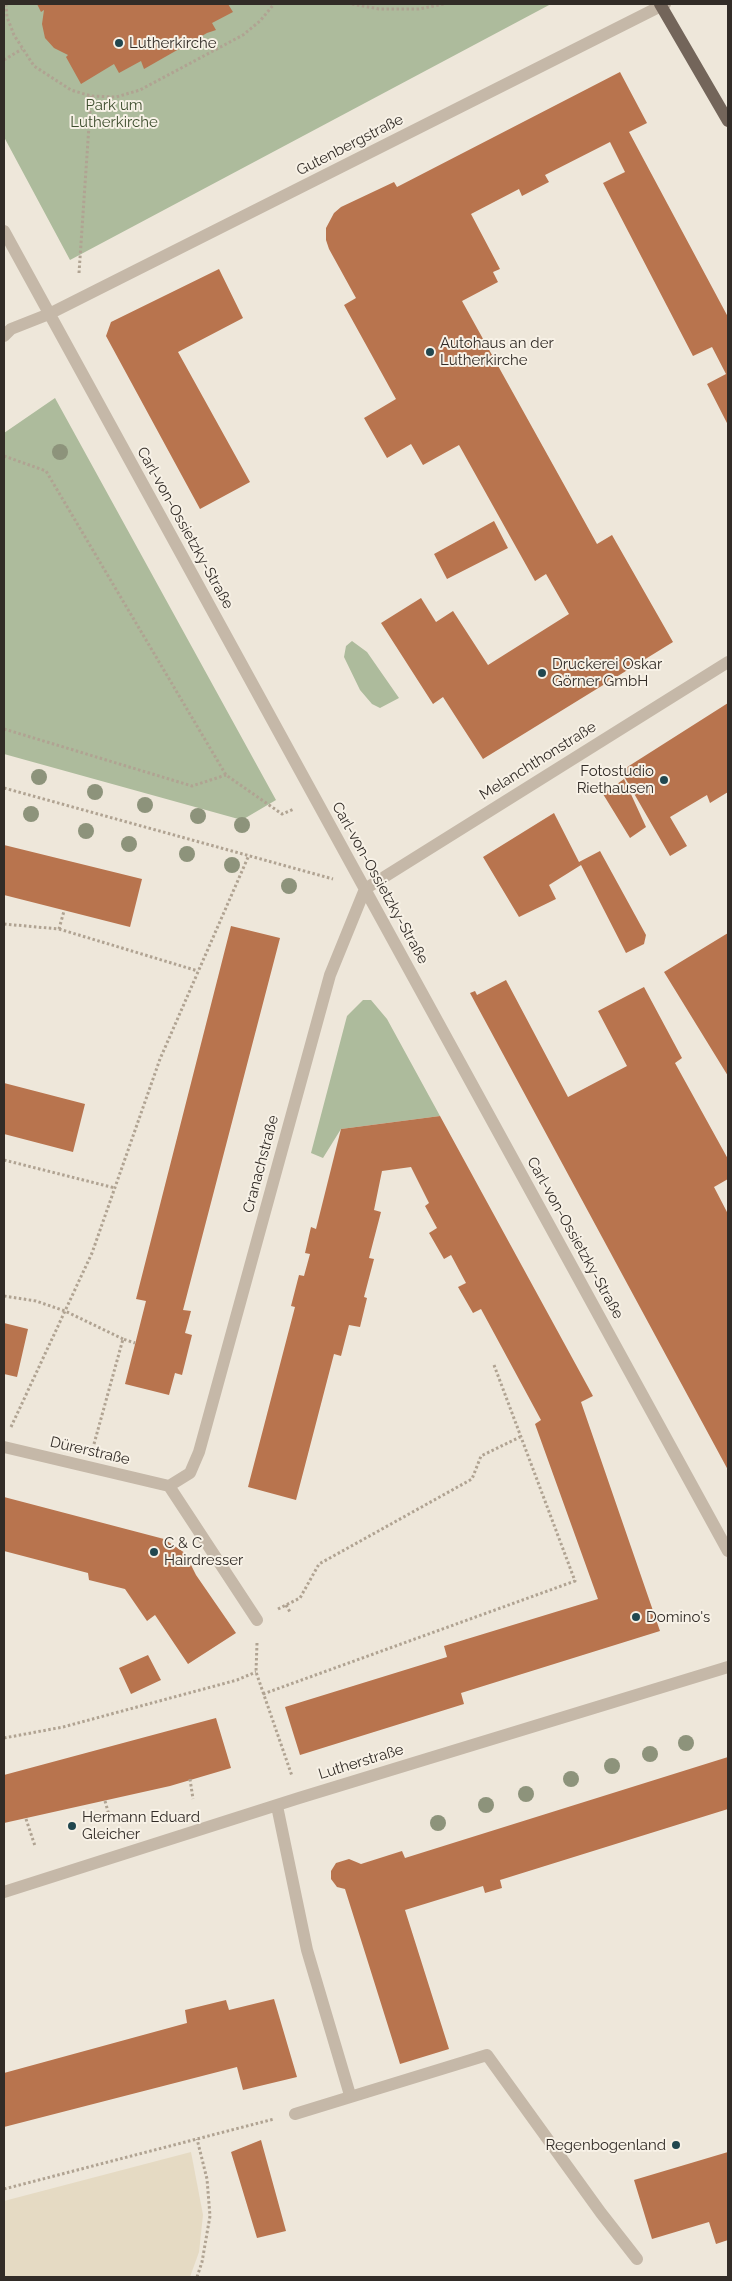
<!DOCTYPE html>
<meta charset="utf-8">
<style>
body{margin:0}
#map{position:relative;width:732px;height:2281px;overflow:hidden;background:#eee7da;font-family:Raleway,sans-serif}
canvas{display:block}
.frame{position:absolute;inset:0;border:5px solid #322c27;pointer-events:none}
</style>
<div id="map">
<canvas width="732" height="2281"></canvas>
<div class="frame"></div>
</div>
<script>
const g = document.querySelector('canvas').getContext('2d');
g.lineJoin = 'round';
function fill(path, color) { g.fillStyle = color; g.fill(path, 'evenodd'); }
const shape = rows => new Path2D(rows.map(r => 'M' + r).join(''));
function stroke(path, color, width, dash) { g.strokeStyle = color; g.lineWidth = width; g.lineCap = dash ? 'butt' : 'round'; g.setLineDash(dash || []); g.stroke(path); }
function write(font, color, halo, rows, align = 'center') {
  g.font = font + ' Raleway,sans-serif'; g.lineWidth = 4; g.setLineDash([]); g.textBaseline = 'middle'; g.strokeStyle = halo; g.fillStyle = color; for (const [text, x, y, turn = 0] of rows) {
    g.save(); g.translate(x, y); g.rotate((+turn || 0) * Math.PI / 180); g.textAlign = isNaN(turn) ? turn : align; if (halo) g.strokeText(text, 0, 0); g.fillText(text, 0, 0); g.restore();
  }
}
const green = shape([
 [4,4,551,4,70,260,4,137],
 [55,398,276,800,242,820,4,754,4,433],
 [352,641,367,652,399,698,380,708,372,704,360,690,344,657,346,646],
 [363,1000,371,1000,387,1019,440,1116,341,1129,323,1158,311,1153,347,1016]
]);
const plaza = shape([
 [191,2152,203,2215,199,2252,190,2277,4,2277,4,2201]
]);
const building = shape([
 [37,4,228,4,233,12,212,23,216,30,207,33,144,69,141,61,119,73,114,64,81,84,66,57,68,55,54,48,45,38,42,24,44,10,41,12],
 [620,72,647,123,629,132,728,317,728,425,707,384,726,374,712,347,693,356,603,183,625,172,610,142,545,175,549,182,522,196,519,189,471,214,500,269,493,272,498,282,462,301,597,544,612,535,673,642,483,759,443,697,433,704,381,623,421,598,436,622,453,611,488,665,569,614,546,574,535,581,459,445,423,465,411,444,387,458,364,418,396,399,344,305,356,298,329,249,326,240,326,228,334,213,341,207,394,182,397,187],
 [219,269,243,318,178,352,250,482,200,509,106,336,111,322],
 [494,521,508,548,447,579,434,554],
 [728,703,728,792,710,803,707,795,670,817,687,846,670,856,621,771],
 [624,779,646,827,630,838,603,794],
 [554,813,579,862,600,851,646,935,644,944,626,953,581,865,549,885,556,899,519,917,483,857],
 [4,845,142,879,130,927,4,895],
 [231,926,280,938,183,1310,191,1311,185,1333,192,1335,182,1375,175,1373,169,1395,125,1384,146,1301,136,1299],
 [728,933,728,1076,664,972],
 [506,980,568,1097,627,1066,598,1011,644,987,682,1058,675,1063,728,1159,728,1179,714,1187,728,1214,728,1470,470,993,475,991,477,995],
 [4,1083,85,1104,73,1152,4,1134],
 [440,1116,593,1396,581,1402,660,1631,461,1693,464,1704,300,1755,285,1707,447,1657,444,1646,598,1599,535,1424,541,1420,481,1309,473,1313,458,1287,466,1283,451,1255,444,1259,429,1233,437,1228,425,1206,429,1203,411,1167,382,1171,374,1210,381,1212,369,1258,374,1259,364,1297,367,1298,360,1327,349,1325,341,1356,334,1354,296,1500,248,1487,295,1307,291,1306,299,1275,304,1276,310,1254,305,1253,311,1227,316,1229,341,1129],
 [4,1323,28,1329,17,1377,4,1374],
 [4,1497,164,1539,185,1553,196,1575,236,1633,188,1664,155,1615,147,1621,125,1589,89,1580,88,1573,4,1551],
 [148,1655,161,1680,131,1694,119,1668],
 [216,1718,231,1768,170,1786,4,1823,4,1775],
 [728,1757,728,1809,500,1880,502,1888,485,1893,483,1886,405,1910,449,2049,400,2064,345,1889,337,1887,331,1879,331,1871,336,1863,349,1859,361,1864,402,1851,405,1858],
 [274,1999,297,2077,243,2090,237,2067,4,2127,4,2073,187,2023,185,2010,226,2000,229,2010],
 [261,2140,286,2231,257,2238,231,2152],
 [728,2152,728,2240,716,2244,709,2222,652,2239,634,2180]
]);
const path = shape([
 [6,4,7,17,14,35,34,66,71,90,91,96,116,97,140,90,243,35,260,21,274,4],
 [352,4,379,9,419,9,444,4],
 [4,60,22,49],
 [79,273,91,96],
 [4,456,46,471,226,775,282,814,294,809],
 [4,729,192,786,226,775],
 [4,788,333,879],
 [4,924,59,929,64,911],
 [59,929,198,971],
 [4,1160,115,1188],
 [4,1296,36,1301,65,1311,123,1339],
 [11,1427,92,1253,160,1059,249,855],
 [94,1444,123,1339,135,1343],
 [286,1605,290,1612],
 [278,1609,300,1598,319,1564,472,1479,481,1456,522,1436],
 [257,1643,256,1672,292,1776],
 [263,1694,575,1581,494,1365],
 [4,1738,63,1727,237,1680,256,1672],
 [190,1779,193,1799],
 [105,1801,111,1822],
 [26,1819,35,1846],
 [4,2189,274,2119],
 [197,2277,202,2262,210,2216,207,2179,197,2139]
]);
const minor = shape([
 [4,231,728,1551],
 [4,336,11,329,49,314,665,4],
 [365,889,728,662],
 [4,1447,169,1486,190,1473,199,1452,330,975,365,889],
 [169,1486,257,1620],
 [277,1806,307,1950,350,2095],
 [4,1892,299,1798,728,1667],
 [295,2114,487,2055,601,2213,637,2259]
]);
const major = shape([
 [660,4,728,121]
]);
const trees = [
 [60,452],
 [39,777],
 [95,792],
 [145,805],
 [31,814],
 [198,816],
 [242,825],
 [86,831],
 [129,844],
 [187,854],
 [232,865],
 [289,886],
 [686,1743],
 [650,1754],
 [612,1766],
 [571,1779],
 [526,1794],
 [486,1805],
 [438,1823]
];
const markers = [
 [119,43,5,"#21474f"],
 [430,352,5,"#21474f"],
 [542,673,5,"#21474f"],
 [664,780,5,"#21474f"],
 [154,1552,5,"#21474f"],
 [636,1617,5,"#21474f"],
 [72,1826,5,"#21474f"],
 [676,2145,5,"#21474f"]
];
const poiNames = [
 ["Lutherkirche",129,43],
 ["Autohaus an der",440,343],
 ["Lutherkirche",440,360],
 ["Druckerei Oskar",552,664],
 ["Görner GmbH",552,681],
 ["Fotostudio",654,771,"right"],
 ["Riethausen",654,788,"right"],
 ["C & C",164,1543],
 ["Hairdresser",164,1560],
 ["Domino's",646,1617],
 ["Hermann Eduard",82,1817],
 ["Gleicher",82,1834],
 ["Regenbogenland",666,2145,"right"]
];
const parkNames = [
 ["Park um",114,105],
 ["Lutherkirche",114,122]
];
const streetNames = [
 ["Gutenbergstraße",350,145,-27],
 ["Carl-von-Ossietzky-Straße",185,528,61],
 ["Melanchthonstraße",538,761,-32],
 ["Carl-von-Ossietzky-Straße",380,883,61],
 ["Cranachstraße",261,1164,-75],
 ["Carl-von-Ossietzky-Straße",575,1238,61],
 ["Dürerstraße",90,1451,13],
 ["Lutherstraße",361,1762,-17]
];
fill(green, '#adbb9c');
fill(plaza, '#e5dac3');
fill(building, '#b8744e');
stroke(path, '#b0a392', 3, [2.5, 2.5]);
stroke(minor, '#c5b8a8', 12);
stroke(major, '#73655a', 12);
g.fillStyle = '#8d937b';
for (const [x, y] of trees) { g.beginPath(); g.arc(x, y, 8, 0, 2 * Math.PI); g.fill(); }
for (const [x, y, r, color] of markers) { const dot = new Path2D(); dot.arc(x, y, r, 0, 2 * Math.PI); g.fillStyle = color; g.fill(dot); stroke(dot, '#f7f1e6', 2); }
write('15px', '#322c27', '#f7f1e6', poiNames, 'left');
write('15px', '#3e4e2e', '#f7f1e6', parkNames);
write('15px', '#322c27', '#f7f1e6', streetNames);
</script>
